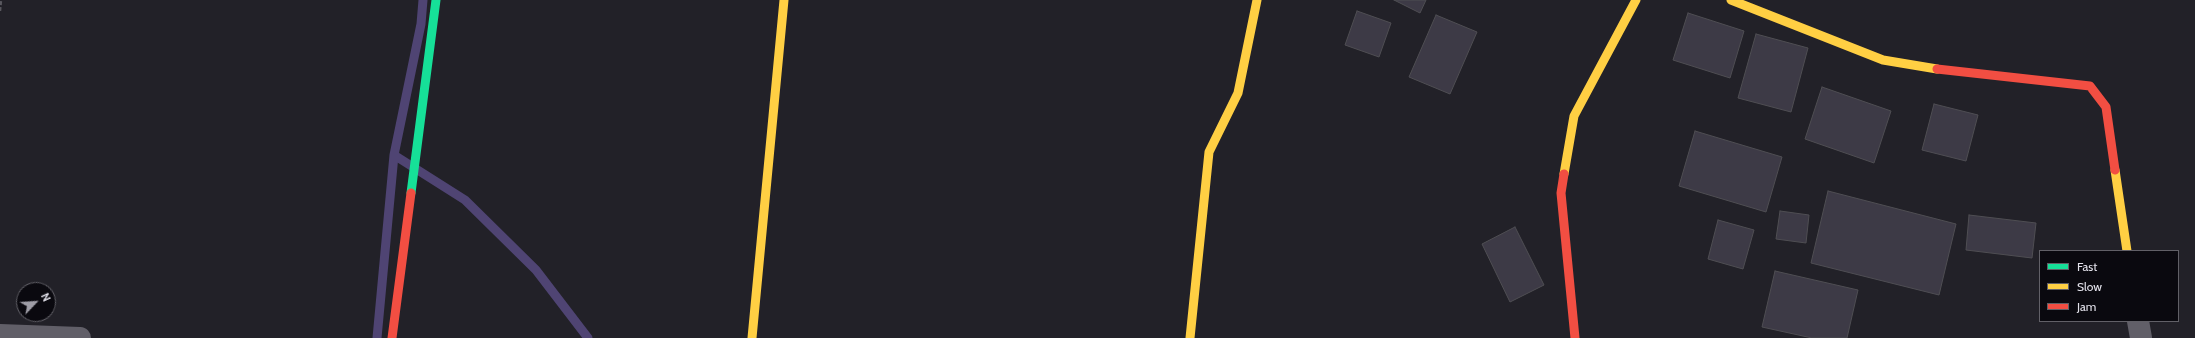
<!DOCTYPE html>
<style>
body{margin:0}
#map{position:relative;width:2195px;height:338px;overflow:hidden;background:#222128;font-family:Cabin,sans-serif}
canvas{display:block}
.legend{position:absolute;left:2039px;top:250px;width:140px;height:72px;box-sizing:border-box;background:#0a090f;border:1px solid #616067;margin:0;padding:5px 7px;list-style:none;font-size:12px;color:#e3e2eb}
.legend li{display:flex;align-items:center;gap:8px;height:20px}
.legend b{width:20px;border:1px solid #616067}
.north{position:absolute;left:16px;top:282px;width:40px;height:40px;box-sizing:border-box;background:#0a090f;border:1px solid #616067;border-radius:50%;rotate:65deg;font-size:11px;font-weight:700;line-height:16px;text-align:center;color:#e3e2eb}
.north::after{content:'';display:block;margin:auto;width:14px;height:18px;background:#9f9ea7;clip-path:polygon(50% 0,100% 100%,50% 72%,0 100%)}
</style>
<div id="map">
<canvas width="2195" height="338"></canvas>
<ul class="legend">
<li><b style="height:5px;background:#16e098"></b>Fast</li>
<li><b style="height:5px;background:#ffcf43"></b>Slow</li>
<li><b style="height:5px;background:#f24e42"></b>Jam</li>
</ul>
<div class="north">N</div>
</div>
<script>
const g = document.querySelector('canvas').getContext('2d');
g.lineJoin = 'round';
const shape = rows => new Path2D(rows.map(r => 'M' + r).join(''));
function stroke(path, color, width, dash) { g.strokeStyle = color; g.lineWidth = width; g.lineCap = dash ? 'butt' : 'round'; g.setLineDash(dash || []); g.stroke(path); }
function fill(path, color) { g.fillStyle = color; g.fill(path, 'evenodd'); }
const stream = shape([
 [394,155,465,200,536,270,588,338],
 [377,338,394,155,421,24,423,0]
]);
const building = shape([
 [1394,0,1426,0,1420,13,1394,0],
 [1357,11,1391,23,1379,57,1345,45,1357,11],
 [1688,13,1744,31,1730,78,1673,60,1688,13],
 [1436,15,1477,32,1450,94,1409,77,1436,15],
 [1756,34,1808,48,1791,112,1738,98,1756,34],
 [1822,87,1891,111,1874,163,1805,139,1822,87],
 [1934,104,1978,115,1966,161,1922,150,1934,104],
 [1695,131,1782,157,1766,212,1679,186,1695,131],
 [1828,191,1956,224,1939,295,1811,263,1828,191],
 [1780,211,1809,215,1806,243,1776,239,1780,211],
 [1969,215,2036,223,2032,258,1966,250,1969,215],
 [1718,220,1754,230,1743,269,1708,259,1718,220],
 [1515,227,1544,285,1510,302,1482,244,1515,227],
 [1775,271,1858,290,1847,338,1812,338,1762,327,1775,271]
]);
const path = shape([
 [0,11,1,0]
]);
const street = shape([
 [2138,321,2141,338],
 [0,335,80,338]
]);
const fast = shape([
 [411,193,436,0]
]);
const slow = shape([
 [1731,0,1883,60,1937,69],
 [2115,170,2127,251],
 [1564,174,1574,116,1636,0],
 [752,338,784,0],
 [1190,338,1209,152,1238,93,1257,0]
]);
const jam = shape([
 [1937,69,2090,86,2106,107,2115,170],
 [1564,174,1561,193,1575,338],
 [392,338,411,193]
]);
stroke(stream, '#4f4473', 9);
fill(building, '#3d3a46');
stroke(building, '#4f4e53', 1);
stroke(path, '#59585f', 2.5, [4, 2]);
stroke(street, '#615f68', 22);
stroke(fast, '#16e098', 9);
stroke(slow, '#ffcf43', 9);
stroke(jam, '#f24e42', 9);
</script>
